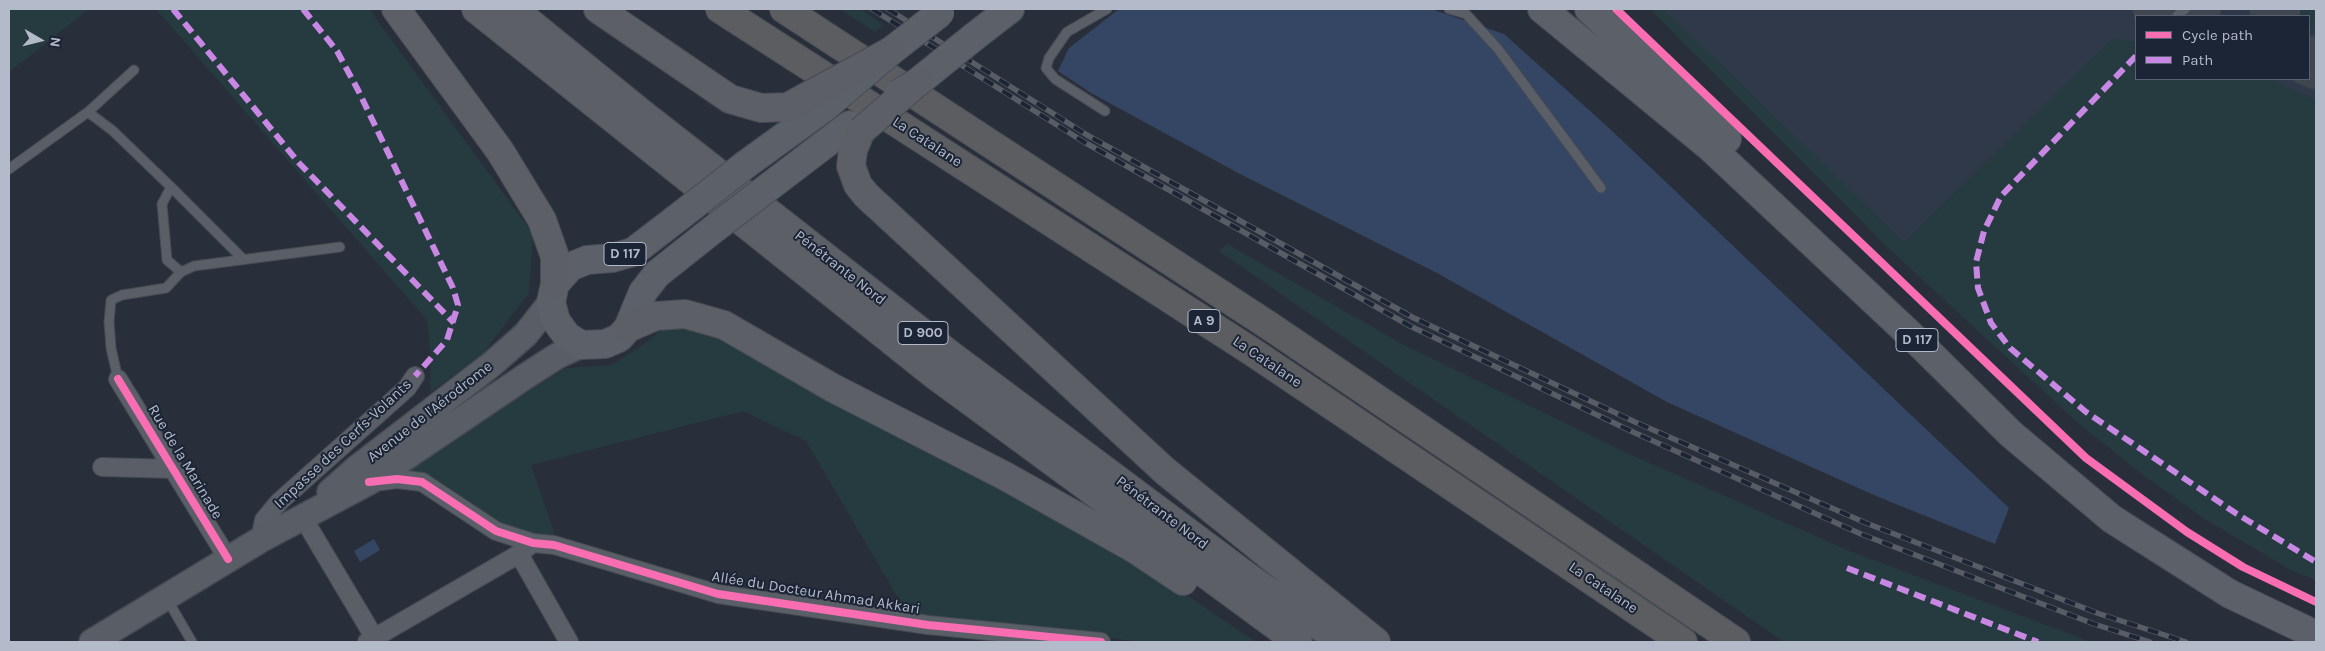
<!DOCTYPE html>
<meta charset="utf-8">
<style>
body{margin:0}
#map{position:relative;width:2325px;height:651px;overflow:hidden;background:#292f3a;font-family:Karla,sans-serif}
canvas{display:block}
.frame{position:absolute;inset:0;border:10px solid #b3bbcb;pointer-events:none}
.legend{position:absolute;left:2135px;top:15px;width:175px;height:65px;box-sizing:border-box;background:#1c2535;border:1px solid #586171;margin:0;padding:6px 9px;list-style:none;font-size:15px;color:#b3bbcb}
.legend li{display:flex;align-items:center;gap:10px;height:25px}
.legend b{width:25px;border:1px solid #586171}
.north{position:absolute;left:15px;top:15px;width:50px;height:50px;-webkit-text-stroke:4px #1c2535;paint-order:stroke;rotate:98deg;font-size:14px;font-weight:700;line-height:20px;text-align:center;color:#b3bbcb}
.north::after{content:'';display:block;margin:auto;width:18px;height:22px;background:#b3bbcb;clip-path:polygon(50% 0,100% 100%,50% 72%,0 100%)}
</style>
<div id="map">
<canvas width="2325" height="651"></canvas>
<div class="frame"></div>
<ul class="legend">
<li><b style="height:6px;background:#f96db3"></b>Cycle path</li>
<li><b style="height:6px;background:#c787e3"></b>Path</li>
</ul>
<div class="north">N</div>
</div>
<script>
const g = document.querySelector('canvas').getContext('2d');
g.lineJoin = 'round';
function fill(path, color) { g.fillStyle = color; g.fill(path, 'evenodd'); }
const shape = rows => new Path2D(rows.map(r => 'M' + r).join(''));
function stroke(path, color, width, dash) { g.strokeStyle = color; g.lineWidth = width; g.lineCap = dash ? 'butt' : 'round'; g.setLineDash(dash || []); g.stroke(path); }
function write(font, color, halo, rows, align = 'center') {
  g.font = font + ' Karla,sans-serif'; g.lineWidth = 4; g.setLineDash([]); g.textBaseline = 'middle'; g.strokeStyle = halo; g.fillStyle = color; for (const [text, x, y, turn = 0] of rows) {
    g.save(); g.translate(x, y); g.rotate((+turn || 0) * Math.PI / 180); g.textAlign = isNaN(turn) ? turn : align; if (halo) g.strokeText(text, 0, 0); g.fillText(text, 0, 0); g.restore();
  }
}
const airport = shape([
 [1650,9,2316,9,2316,580,2293,571,2202,517],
 [2136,16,2309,16,2309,79,2136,79]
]);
const green = shape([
 [9,9,89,9,9,72],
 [156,9,369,9,533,234,529,293,481,356,430,392,431,357,427,320],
 [840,9,860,9,884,25,875,32],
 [1650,9,1664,9,1904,242,2112,38,2136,42,2136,79,2269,79,2316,100,2316,580,2293,571,2202,517,2142,474,2077,422,1888,248],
 [2299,9,2316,9,2316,33,2309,27,2309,16,2301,16],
 [1227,244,1404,345,1627,453,1852,552,2091,642,1784,642,1219,251],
 [688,327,721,334,1130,557,1256,642,1141,642,1026,626,908,615,806,441,743,411,531,465,556,538,534,536,499,525,397,472,566,368,612,365,640,347,664,328]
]);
const water = shape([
 [1119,9,1431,9,1504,34,1609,128,2009,508,1995,544,1876,496,1667,402,1437,273,1240,174,1091,93,1058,71,1069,48],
 [374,539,380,550,360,562,354,551]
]);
const taxiway = shape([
 [2158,9,2196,16],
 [2275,16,2275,9],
 [2309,61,2316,64]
]);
const service = shape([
 [1449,9,1466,14,1498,49,1601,188],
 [2177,16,2185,9],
 [1105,111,1055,79,1046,68,1049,58,1067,32,1107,9],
 [88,112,134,70],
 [9,169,88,112,113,131,171,187,162,204,167,260,181,272],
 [171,187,243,259],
 [118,379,111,348,109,322,111,300,122,295,166,288,181,272,194,266,340,247],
 [167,599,192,642]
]);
const minor = shape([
 [118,379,228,559],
 [102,467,174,469],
 [374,482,397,479,422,482,496,531,533,543,554,545,718,594,928,625,1101,642],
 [302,516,377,642],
 [260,540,264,520,279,502,407,388,415,376],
 [519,554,569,642],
 [367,642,519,554,533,543]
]);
const secondary = shape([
 [330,492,357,468,492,364,526,334,551,302],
 [92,642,260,540,369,482,523,378,557,356,581,345]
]);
const primary = shape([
 [1542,9,1711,148,1918,342,2011,434,2112,519,2230,594,2316,635],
 [1589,9,1727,139],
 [975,36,1010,9],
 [745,165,825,107],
 [770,186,850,125],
 [689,209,633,252,612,258,587,260,570,267,555,284,551,302,556,321,567,336,581,345,605,344,619,338,628,328,643,292,657,274,715,228]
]);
const trunk = shape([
 [396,9,500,151,542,220,555,257,555,284],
 [476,9,936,376,1298,642],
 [513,9,640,112,952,356,1249,578,1343,642],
 [598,9,730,99,761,108,788,107,808,96],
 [861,131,853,150,851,166,858,185,866,195,1165,471,1376,642],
 [628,328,656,316,685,314,724,325,833,388,1005,476,1135,549,1183,581]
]);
const motorway = shape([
 [720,9,1254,353,1683,642],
 [784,9,1268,325,1736,642]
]);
const rail = shape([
 [872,9,1084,142,1410,326,1633,432,1861,534,2094,624,2150,642],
 [888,9,1087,135,1412,317,1635,422,1866,523,2097,613,2186,642]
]);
const primaryBridge = shape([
 [898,94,918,82,975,36],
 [825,107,891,51,940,13],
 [689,209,745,165],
 [715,228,770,186]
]);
const trunkBridge = shape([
 [808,96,891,51],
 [861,131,918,82]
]);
const quiet = shape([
 [173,9,299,163,454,323],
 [303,9,337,51,358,90,453,288,458,305,447,340,415,376],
 [2136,56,2001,196,1984,231,1976,262,1978,288,1991,323,2010,348,2086,412,2237,514,2316,562],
 [1847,568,2038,642]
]);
const cycleway = shape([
 [1616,9,2086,458,2187,532,2243,567,2316,602],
 [118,379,228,559],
 [369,482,397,479,422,482,496,531,533,543,554,545,718,594,928,625,1101,642]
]);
const shields = [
 [625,254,42],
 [1204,321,32],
 [923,333,50],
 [1917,340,42]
];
const shieldNames = [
 ["D 117",625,254],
 ["A 9",1204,321],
 ["D 900",923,333],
 ["D 117",1917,340]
];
const streetNames = [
 ["La Catalane",927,142,33],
 ["Pénétrante Nord",840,268,38],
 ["La Catalane",1267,362,34],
 ["Avenue de l'Aérodrome",430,412,-38],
 ["Impasse des Cerfs-Volants",343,444,-43],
 ["Rue de la Marinade",185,462,59],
 ["Pénétrante Nord",1162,513,37],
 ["La Catalane",1603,588,34],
 ["Allée du Docteur Ahmad Akkari",816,593,9]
];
fill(airport, '#30394a');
fill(green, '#263b40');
fill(water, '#344664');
stroke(taxiway, '#404650', 50);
stroke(service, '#464a52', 11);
stroke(minor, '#464a52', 20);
stroke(secondary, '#464a52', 28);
stroke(primary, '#474c56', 30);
stroke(trunk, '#464b55', 30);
stroke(motorway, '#464b55', 30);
stroke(service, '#5a5e67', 9);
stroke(minor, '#5a5e67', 18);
stroke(secondary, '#595d65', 25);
stroke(primary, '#5c6169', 28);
stroke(trunk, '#5c5f65', 28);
stroke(motorway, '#5b5d61', 28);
stroke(rail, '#585d65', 5.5);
stroke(rail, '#1c2535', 4, [11]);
stroke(primaryBridge, '#474c56', 30, []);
stroke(trunkBridge, '#464b55', 30, []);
stroke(primaryBridge, '#5c6169', 28);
stroke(trunkBridge, '#5c5f65', 28);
stroke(quiet, '#c787e3', 6, [12, 6]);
stroke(cycleway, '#f96db3', 8);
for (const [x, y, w] of shields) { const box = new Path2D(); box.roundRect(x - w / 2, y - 11.5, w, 23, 4); g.fillStyle = '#1c2535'; g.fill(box); stroke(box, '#b3bbcb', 1); }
write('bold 14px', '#b3bbcb', null, shieldNames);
write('15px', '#b3bbcb', '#1c2535', streetNames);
</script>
